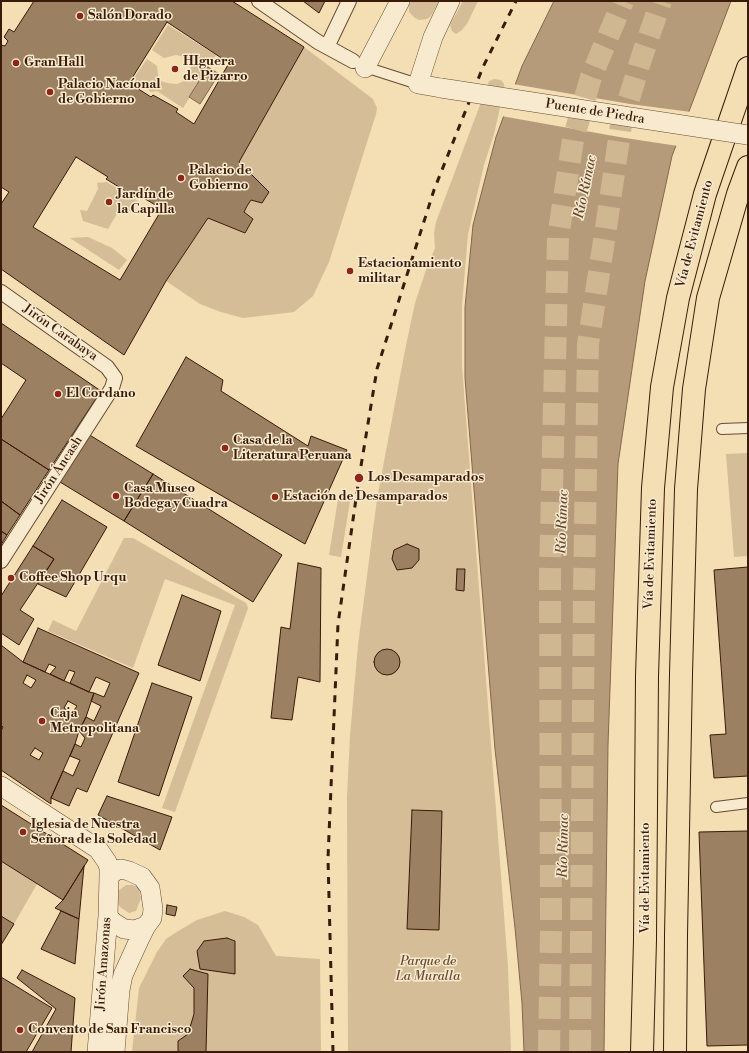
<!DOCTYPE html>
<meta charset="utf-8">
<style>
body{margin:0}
#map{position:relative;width:749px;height:1053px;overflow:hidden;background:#f4deb4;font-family:"Libre Bodoni",serif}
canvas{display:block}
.frame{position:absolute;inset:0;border:2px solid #3a1a08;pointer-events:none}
</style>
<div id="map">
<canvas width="749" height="1053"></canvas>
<div class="frame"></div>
</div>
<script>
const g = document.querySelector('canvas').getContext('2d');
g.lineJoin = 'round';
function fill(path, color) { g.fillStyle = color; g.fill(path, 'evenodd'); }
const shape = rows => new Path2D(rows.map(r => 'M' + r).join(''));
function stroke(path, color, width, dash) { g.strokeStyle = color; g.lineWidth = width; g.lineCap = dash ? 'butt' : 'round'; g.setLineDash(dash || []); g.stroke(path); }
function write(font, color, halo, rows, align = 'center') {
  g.font = font + ' "Libre Bodoni",serif'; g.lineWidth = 3; g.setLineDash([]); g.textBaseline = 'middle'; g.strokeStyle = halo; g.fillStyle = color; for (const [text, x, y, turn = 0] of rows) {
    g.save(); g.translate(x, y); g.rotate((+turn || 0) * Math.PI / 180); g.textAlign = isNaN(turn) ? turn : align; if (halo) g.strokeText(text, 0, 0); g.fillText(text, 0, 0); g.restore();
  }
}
const green = shape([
 [410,1,439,1,431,16,427,19,419,20,415,18,409,12,409,5],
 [463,1,478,1,468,22,462,30,456,34,452,31,450,25],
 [168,25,216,55,183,108,157,91,151,92,133,79,147,59,157,66,158,75,161,81,167,83,177,84,184,81,189,73,191,67,188,60,181,56,176,55,164,58,152,50],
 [304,47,373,99,377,108,376,114,329,262,313,296,294,312,243,318,221,312,200,304,166,281,208,218,245,233,253,219,244,212,247,206,251,200,262,203,269,192,239,162],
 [494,79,501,80,504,84,502,99,494,134,484,165,468,234,462,305,462,366,508,967,511,1052,348,1052,347,797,350,736,358,645,377,499,405,350,415,303,426,270,435,248,434,234,436,222,489,81],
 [107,182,138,201,131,212,126,209,124,213,118,212,108,229,83,221,80,210,87,211,98,189,97,183],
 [88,237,112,248,127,260,119,270,70,238],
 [748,453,748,556,734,557,726,454],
 [339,493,351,495,341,557,329,555],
 [124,538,133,538,246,603,248,608,175,812,162,808,235,605,165,579,133,668,48,631,53,620,76,631],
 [1,861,37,884,14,924,1,916],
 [126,885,133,885,139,888,141,898,136,911,129,913,120,907,117,901,118,891],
 [225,911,244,917,258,925,276,956,320,959,321,1052,132,1052,139,988,157,952,166,939,175,933,197,920]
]);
const water = shape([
 [554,1,731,1,672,156,645,281,618,464,608,745,604,1052,524,1052,522,1003,515,928,495,749,465,378,465,307,473,225,496,137,522,66,554,1],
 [208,67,219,74,200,104,189,97,208,67]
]);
const pier = shape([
 [513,84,630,104,691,112,678,146,625,138,501,116]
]);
const building = shape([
 [34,1,232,1,304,47,239,162,269,192,262,203,251,200,247,206,244,212,253,219,245,233,208,218,166,281,124,355,1,269,1,204,9,192,1,187,1,45,5,46,8,41,4,37,9,29,14,32,34,1],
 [167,22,229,63,194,124,176,112,178,109,153,95,151,97,129,83,167,22],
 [76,157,108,177,106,179,135,197,137,194,162,209,120,280,33,227,76,157],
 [303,1,325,1,319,13,303,1],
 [1,323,101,391,49,470,1,439,1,419,26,380,1,363,1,323],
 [186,357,223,380,221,391,308,446,311,436,347,450,305,544,136,446,186,357],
 [88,434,153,474,124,521,60,482,88,434],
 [1,439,49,470,20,515,1,501,1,439],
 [153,474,282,555,253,602,124,521,153,474],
 [62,500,107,527,66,597,38,584,54,559,33,546,62,500],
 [1,501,20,515,7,535,1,531,1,501],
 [1,531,7,535,1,545,1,531],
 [407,544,419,549,419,560,412,568,397,570,392,559,394,550,407,544],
 [33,546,54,559,20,610,34,619,19,645,1,633,1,596,33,546],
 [298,563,321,568,320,682,298,677,292,720,271,718,281,627,290,629,298,563],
 [748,567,748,776,714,778,710,735,726,734,714,570,748,567],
 [457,569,465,569,464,591,456,590,457,569],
 [182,595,221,611,200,681,158,665,182,595],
 [38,628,139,673,87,792,77,788,69,806,51,798,63,771,73,776,80,760,70,756,75,744,81,747,85,738,79,731,86,717,94,721,101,706,91,701,94,693,104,697,110,683,96,677,89,692,70,683,75,672,69,670,64,681,50,674,56,667,49,664,45,672,23,662,38,628],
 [1,645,23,662,89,692,94,693,86,717,79,731,75,744,51,798,51,804,1,770,1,731,3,727,1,725,1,645],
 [27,675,36,680,31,688,23,683,27,675],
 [68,701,77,706,72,713,64,708,68,701],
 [35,748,43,753,39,760,30,755,35,748],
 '374 662a13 13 0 1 1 26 0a13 13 0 1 1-26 0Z',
 [152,683,192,697,159,796,118,782,152,683],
 [107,796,172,817,160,850,98,815,107,796],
 [1,805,88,860,63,900,1,861,1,805],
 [412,810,442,811,439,930,407,929,412,810],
 [748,831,748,1045,707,1046,699,832,748,831],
 [84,866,79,919,55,908,63,900,84,866],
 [167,905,177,907,175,916,166,914,167,905],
 [61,911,79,919,75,964,41,949,61,911],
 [1,916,14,924,1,945,1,916],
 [227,938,235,941,235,974,200,969,197,951,204,941,227,938],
 [190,969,208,974,206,1052,178,1052,178,1041,188,1034,194,1014,194,988,183,976,190,969],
 [22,970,75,998,71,1052,32,1052,56,1009,17,978,22,970],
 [1,977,52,1008,26,1052,1,1052,1,977]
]);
const motorwayTunnel = shape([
 [549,1052,551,930,550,575,558,237,573,140,591,77,623,1],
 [580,1052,584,592,588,344,606,228,621,125,642,56,661,1]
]);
const service = shape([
 [362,66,418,84],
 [722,429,748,428],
 [716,807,748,803]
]);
const pedestrian = shape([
 [259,1,318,42,353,61],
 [327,47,349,1],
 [1,292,107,367,115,378,112,388,1,561]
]);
const minor = shape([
 [365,68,400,1],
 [441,88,418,84,433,37,450,1],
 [1,786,98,849,107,862,109,868,109,876,108,916,97,1052],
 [109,876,117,870,121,869,129,871,142,877,150,888,153,909,152,918,146,926,139,940,123,975,120,990,115,1052],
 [108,916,113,922,124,929,135,930,146,926]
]);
const motorway = shape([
 [642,1052,645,940,647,676,653,488,662,387,678,298,705,194,748,68],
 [675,1052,676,935,681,674,686,489,694,389,708,298,738,194,748,167]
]);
const rail = shape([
 [333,1052,328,858,338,624,359,478,377,369,434,190,483,67,516,1]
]);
const minorBridge = shape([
 [441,88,748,135]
]);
const markers = [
 [80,16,4,"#8f2418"],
 [16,63,4,"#8f2418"],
 [175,69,4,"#8f2418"],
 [50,92,4,"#8f2418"],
 [181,178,4,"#8f2418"],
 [109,202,4,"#8f2418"],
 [350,271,4,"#8f2418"],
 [58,394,4,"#8f2418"],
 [225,448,4,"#8f2418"],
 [359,478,5,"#8f2418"],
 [116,496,4,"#8f2418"],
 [275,497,4,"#8f2418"],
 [11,578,4,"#8f2418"],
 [42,721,4,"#8f2418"],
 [23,832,4,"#8f2418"],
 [20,1030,4,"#8f2418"]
];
const poiNames = [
 ["Salón Dorado",88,16],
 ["HIguera",183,62],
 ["de Pizarro",183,77],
 ["Gran Hall",24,63],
 ["Palacio Nacíonal",58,85],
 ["de Gobierno",58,100],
 ["Palacio de",189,171],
 ["Gobierno",189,186],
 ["Jardín de",117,195],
 ["la Capilla",117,210],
 ["Estacionamiento",358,264],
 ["militar",358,279],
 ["El Cordano",66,394],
 ["Casa de la",233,441],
 ["Literatura Peruana",233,456],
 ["Los Desamparados",368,478],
 ["Casa Museo",124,489],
 ["Bodega y Cuadra",124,504],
 ["Estación de Desamparados",283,497],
 ["Coffee Shop Urqu",19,578],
 ["Caja",50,714],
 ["Metropolitana",50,729],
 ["Iglesia de Nuestra",31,825],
 ["Señora de la Soledad",31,840],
 ["Convento de San Francisco",28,1030]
];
const streetNames = [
 ["Puente de Piedra",595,112,9],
 ["Vía de Evitamiento",695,234,-75],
 ["Jirón Carabaya",60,333,35],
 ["Jirón Áncash",59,470,-57],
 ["Vía de Evitamiento",651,554,-88],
 ["Vía de Evitamiento",646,878,-90],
 ["Jirón Amazonas",104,964,-86]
];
const parkNames = [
 ["Parque de",428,962],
 ["La Muralla",428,977]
];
const waterNames = [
 ["Río Rímac",586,187,-78],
 ["Río Rímac",563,522,-88],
 ["Río Rímac",564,846,-89]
];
fill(green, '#d4bd97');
fill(water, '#b59b7a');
stroke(water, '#84674c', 1);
fill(pier, '#f4deb4');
fill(building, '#9b8061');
stroke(building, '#3a1a08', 1);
stroke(motorwayTunnel, '#cfb792', 22, [22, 11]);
stroke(service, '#684b33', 12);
stroke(pedestrian, '#684b33', 16);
stroke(minor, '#684b33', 20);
stroke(motorway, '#3a1a08', 24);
stroke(service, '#f8eace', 10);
stroke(pedestrian, '#f8eace', 14);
stroke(minor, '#f8eace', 19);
stroke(motorway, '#f4deb4', 22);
stroke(rail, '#3a1a08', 3, [7, 7]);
stroke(minorBridge, '#684b33', 20, []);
stroke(minorBridge, '#f8eace', 19);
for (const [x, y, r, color] of markers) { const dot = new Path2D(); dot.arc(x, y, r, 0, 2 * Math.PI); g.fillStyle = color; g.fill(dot); stroke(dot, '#f8eace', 1.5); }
write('bold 13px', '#3a1a08', '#f8eace', poiNames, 'left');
write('13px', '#3a1a08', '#f8eace', streetNames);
write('italic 13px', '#684b33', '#f8eace', parkNames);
write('italic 14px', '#654730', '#f8eace', waterNames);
</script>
